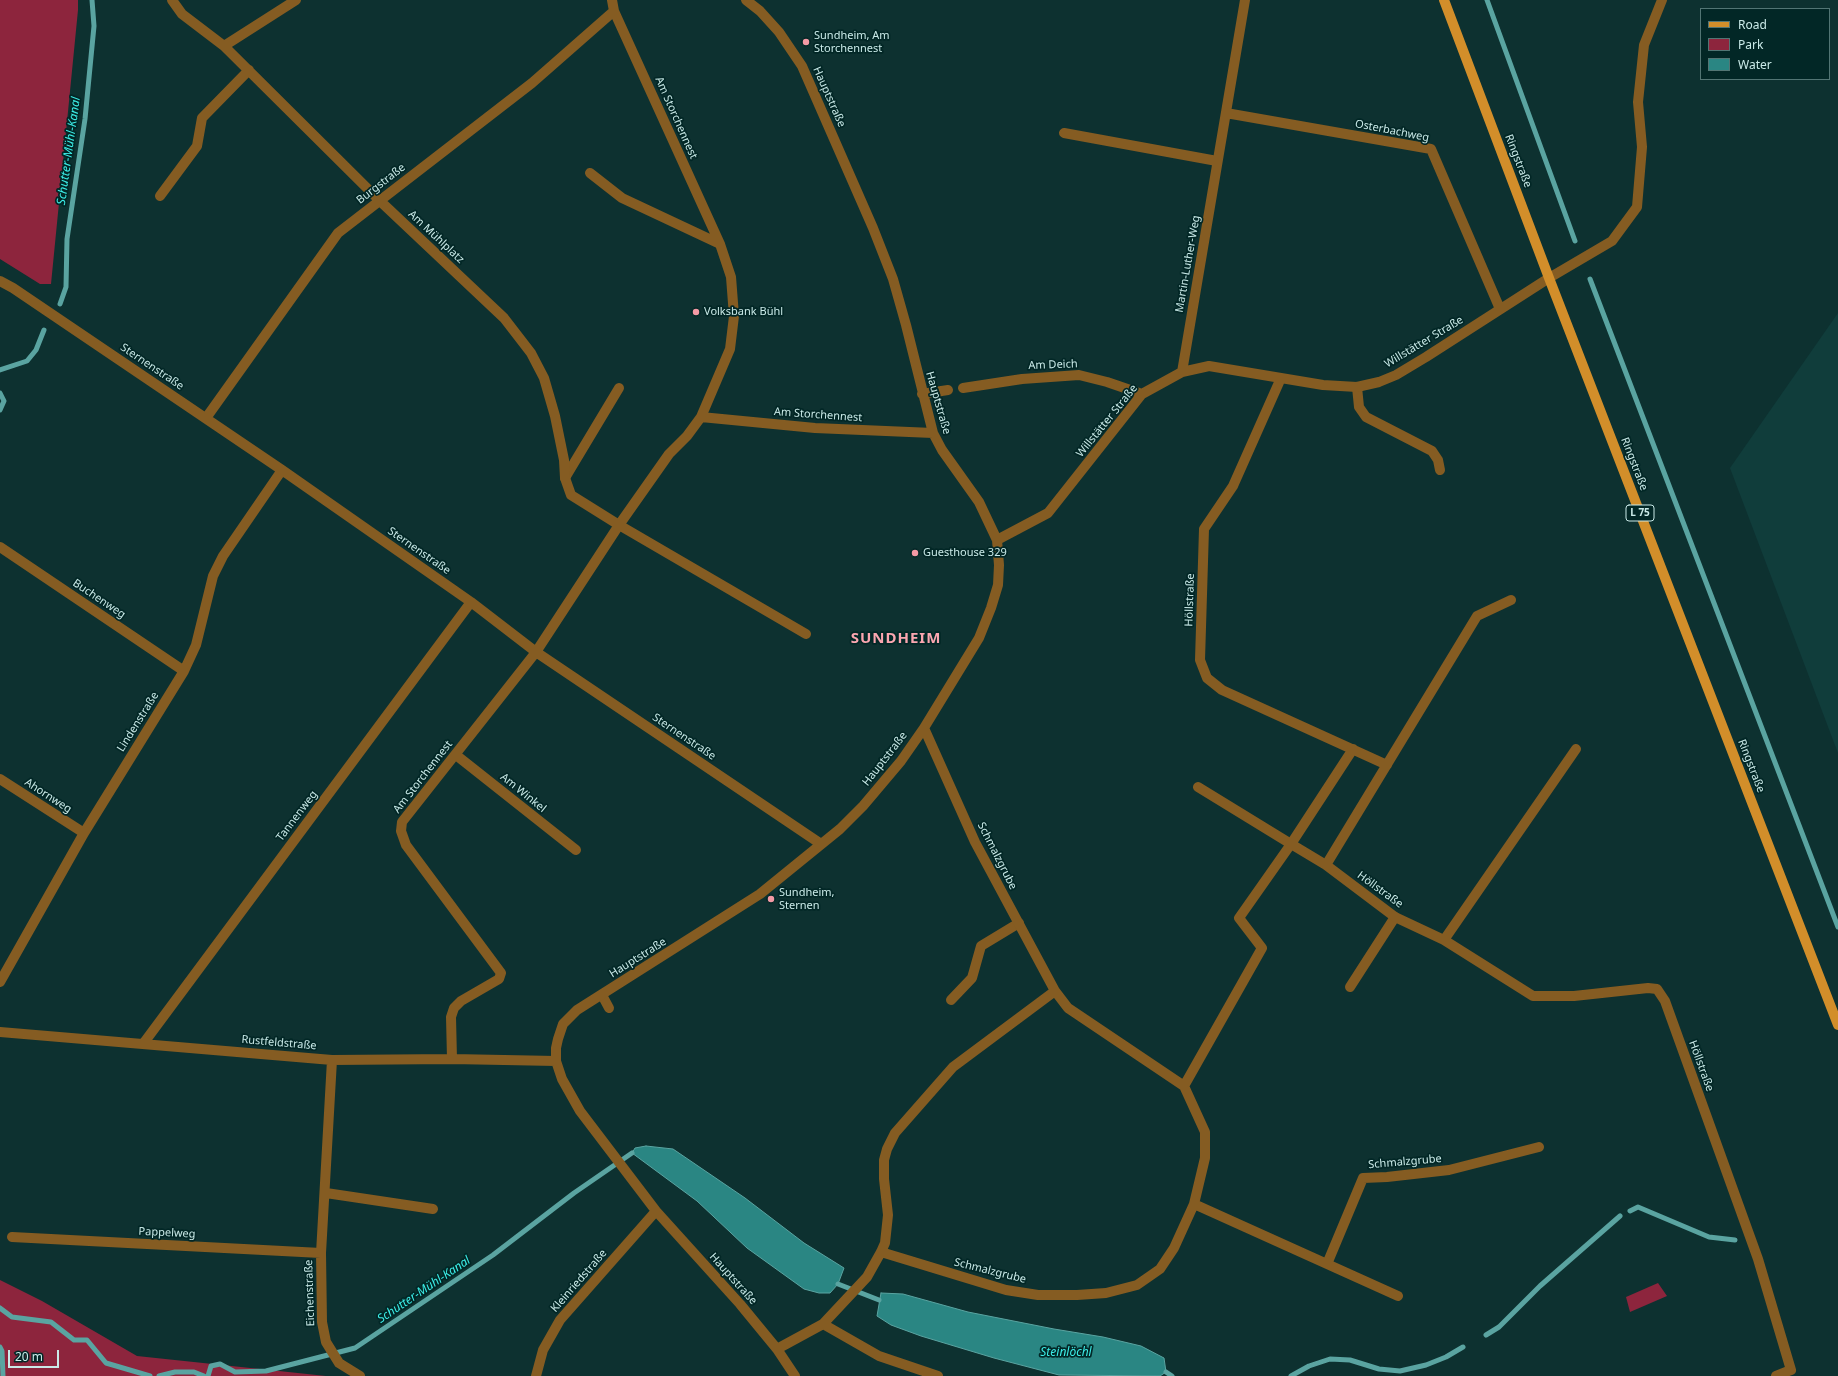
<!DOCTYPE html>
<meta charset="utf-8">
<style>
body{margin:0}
#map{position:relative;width:1838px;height:1376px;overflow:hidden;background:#0d3130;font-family:"Noto Sans",sans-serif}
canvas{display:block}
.legend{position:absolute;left:1700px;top:8px;width:130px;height:72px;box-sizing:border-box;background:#022726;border:1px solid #527574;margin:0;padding:5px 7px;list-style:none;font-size:12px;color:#caeae8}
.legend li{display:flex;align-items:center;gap:8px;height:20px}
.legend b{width:20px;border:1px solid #527574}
.scale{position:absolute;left:8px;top:1350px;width:51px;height:18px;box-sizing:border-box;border:2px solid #caeae8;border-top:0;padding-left:5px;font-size:12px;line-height:14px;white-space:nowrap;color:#caeae8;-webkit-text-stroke:3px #022726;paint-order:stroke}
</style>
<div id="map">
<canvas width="1838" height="1376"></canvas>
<ul class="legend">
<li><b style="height:5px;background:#d28e2a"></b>Road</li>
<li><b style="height:11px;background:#8d253d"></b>Park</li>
<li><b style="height:11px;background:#2a8683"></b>Water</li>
</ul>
<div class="scale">20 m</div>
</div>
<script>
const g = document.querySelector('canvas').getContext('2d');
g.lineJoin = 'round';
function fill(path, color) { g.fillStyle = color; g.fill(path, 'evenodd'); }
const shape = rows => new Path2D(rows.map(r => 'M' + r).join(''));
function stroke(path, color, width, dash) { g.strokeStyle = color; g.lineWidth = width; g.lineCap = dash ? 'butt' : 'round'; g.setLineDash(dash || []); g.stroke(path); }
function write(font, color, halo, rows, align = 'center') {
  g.font = font + ' "Noto Sans",sans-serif'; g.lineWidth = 3.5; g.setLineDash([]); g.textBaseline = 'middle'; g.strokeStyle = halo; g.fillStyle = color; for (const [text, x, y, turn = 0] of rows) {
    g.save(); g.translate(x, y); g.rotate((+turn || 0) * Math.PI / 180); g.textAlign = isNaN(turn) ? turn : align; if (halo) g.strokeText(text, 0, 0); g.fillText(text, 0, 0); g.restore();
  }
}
const built = shape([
 [1838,313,1838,753,1730,468]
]);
const green = shape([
 [0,0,78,0,78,10,51,284,40,284,0,259],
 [0,1280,42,1301,137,1356,326,1376,0,1376],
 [1658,1283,1667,1296,1630,1312,1626,1297]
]);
const water = shape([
 [646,1146,673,1149,745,1198,804,1243,844,1268,838,1284,830,1293,819,1293,804,1289,747,1248,697,1201,632,1153,635,1148,646,1146],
 [881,1293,903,1294,968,1312,1054,1329,1103,1337,1141,1346,1164,1358,1166,1372,1160,1376,1059,1375,994,1358,921,1336,891,1325,877,1316,881,1293]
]);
const stream = shape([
 [1487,0,1575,241],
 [1590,279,1838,927],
 [60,304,66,287,67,239,85,119,94,26,92,0],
 [0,370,27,361,36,350,44,330],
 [0,393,4,401,0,410],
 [1630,1211,1638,1207,1709,1237,1735,1240],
 [838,1284,879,1300],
 [0,1308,12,1317,51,1322,74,1340,87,1340,106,1363,150,1376],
 [1486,1335,1499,1327,1540,1286,1620,1216],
 [0,1347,2,1351,3,1376],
 [1166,1372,1172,1376],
 [159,1376,175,1372,194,1372,204,1376],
 [208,1376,211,1366,220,1364,235,1372,266,1371,355,1348,493,1255,574,1193,632,1153],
 [1291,1376,1309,1366,1330,1359,1350,1360,1379,1369,1400,1371,1426,1365,1446,1357,1463,1347]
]);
const lane = shape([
 [1357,387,1359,407,1366,417,1432,451,1438,460,1440,470],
 [565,478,619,388],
 [1350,987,1395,917],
 [602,995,609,1008],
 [951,1000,972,978,981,946,1019,923]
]);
const street = shape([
 [172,0,182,14,224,46,379,200,504,318,531,353,544,378,555,416,564,460,565,478,571,495,619,525,806,634],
 [746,0,760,11,779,32,802,66,873,228,893,279,906,325,933,433,942,450,979,502,997,540,999,565,998,585,991,608,979,638,924,728,901,761,863,806,840,829,760,894,577,1010,563,1024,558,1039,556,1048,556,1061,562,1079,580,1111,656,1211,740,1304,777,1349,795,1376],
 [224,46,296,0],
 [1226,113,1431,149,1500,309],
 [1064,133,1217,161],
 [590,173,622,198,720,244],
 [160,196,197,146,202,118,249,70],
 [0,281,13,288,282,470,471,602,536,652,821,844],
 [1182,372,1245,0],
 [1281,378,1233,486,1204,529,1200,660,1207,678,1222,690,1387,765],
 [963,388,1022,379,1079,375,1107,382,1142,394],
 [922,394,948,390],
 [701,417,815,428,933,433],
 [206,418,338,233,532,83,614,11],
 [997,540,1048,513,1142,394,1182,372,1209,366,1323,385,1357,387,1379,382,1396,375,1426,357,1549,278,1612,241,1637,207,1642,147,1638,102,1644,45,1662,0],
 [0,547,184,671],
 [1353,749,1291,844,1326,865,1395,917,1444,940,1533,996,1574,996,1648,988,1657,989,1665,1001,1758,1259,1791,1370,1776,1376],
 [456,755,576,850],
 [0,779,84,833],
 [1326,865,1477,616,1511,600],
 [1444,940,1576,749],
 [0,982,84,833,184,671,196,645,213,576,223,556,282,470],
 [0,1032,332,1060,452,1059,556,1061],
 [143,1044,471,602],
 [452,1059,451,1017,454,1008,461,1001,499,979,501,973,406,845,401,831,402,822,536,652,619,525,669,454,687,436,701,417,730,349,734,316,731,277,720,244,614,11,612,0],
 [332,1060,321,1253,322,1322,326,1342,339,1363,360,1376],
 [1184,1086,1262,948,1239,918,1291,844,1198,787],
 [326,1193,433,1209],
 [1194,1204,1398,1296],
 [12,1237,321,1253],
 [881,1252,1006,1290,1038,1295,1077,1295,1106,1293,1137,1285,1160,1269,1174,1248,1194,1204,1205,1158,1205,1132,1184,1086,1068,1008,1055,991,975,842,924,728],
 [1327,1264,1363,1178,1387,1177,1449,1170,1539,1147],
 [823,1324,879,1356,938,1376],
 [777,1349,823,1324,867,1277,881,1252,885,1243,888,1215,884,1179,884,1160,887,1149,895,1133,953,1067,1055,991],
 [536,1376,543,1350,560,1320,656,1211]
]);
const primary = shape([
 [1444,0,1549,278,1838,1025]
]);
const markers = [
 [806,42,4,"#f49aa5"],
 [696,312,4,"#f49aa5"],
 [915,553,4,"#f49aa5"],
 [771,899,4,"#f49aa5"]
];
const shields = [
 [1640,513,28]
];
const shieldNames = [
 ["L 75",1640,513]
];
const poiNames = [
 ["Sundheim, Am",814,36],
 ["Storchennest",814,49],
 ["Volksbank Bühl",704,312],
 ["Guesthouse 329",923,553],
 ["Sundheim,",779,893],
 ["Sternen",779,906]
];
const streetNames = [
 ["Hauptstraße",829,97,66],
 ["Am Storchennest",676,118,66],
 ["Osterbachweg",1392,131,11],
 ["Ringstraße",1518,161,69],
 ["Burgstraße",381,184,-38],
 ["Am Mühlplatz",436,237,43],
 ["Martin-Luther-Weg",1188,264,-80],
 ["Willstätter Straße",1424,342,-31],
 ["Am Deich",1053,365,-2],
 ["Sternenstraße",152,367,34],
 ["Hauptstraße",938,403,74],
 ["Am Storchennest",818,415,4],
 ["Willstätter Straße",1107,421,-51],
 ["Ringstraße",1634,464,69],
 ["Sternenstraße",419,551,35],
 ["Buchenweg",99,599,34],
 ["Höllstraße",1190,600,-88],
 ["Lindenstraße",138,722,-58],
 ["Sternenstraße",684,737,34],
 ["Hauptstraße",885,759,-52],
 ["Ringstraße",1751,766,69],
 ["Am Storchennest",423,777,-52],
 ["Am Winkel",523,793,39],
 ["Ahornweg",48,796,33],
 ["Tannenweg",297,816,-53],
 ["Schmalzgrube",997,856,63],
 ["Höllstraße",1380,890,36],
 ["Hauptstraße",638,958,-32],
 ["Rustfeldstraße",279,1043,5],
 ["Höllstraße",1701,1066,70],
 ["Schmalzgrube",1405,1162,-5],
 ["Pappelweg",167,1233,3],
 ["Schmalzgrube",990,1271,14],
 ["Hauptstraße",733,1279,48],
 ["Kleinriedstraße",579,1281,-49],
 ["Eichenstraße",310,1293,-92]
];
const waterNames = [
 ["Schutter-Mühl-Kanal",69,151,-82],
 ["Schutter-Mühl-Kanal",424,1290,-34],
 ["Steinlöchl",1066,1353]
];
const districtNames = [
 ["SUNDHEIM",896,639]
];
fill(built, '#103d3b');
fill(green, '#8d253d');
fill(water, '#2a8683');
stroke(water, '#5aa4a1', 1);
stroke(stream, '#5aa4a1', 5);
stroke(lane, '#855c22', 10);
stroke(street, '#855c22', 10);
stroke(primary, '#d28e2a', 10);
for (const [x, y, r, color] of markers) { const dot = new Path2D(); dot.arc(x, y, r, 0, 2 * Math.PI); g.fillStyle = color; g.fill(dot); stroke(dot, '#022726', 1.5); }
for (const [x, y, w] of shields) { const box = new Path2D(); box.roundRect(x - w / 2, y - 8, w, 16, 3); g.fillStyle = '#022726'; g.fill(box); stroke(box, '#caeae8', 1); }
write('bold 10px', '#caeae8', null, shieldNames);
write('11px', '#caeae8', '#022726', poiNames, 'left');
write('11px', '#caeae8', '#022726', streetNames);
write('italic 12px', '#3cede7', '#022726', waterNames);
g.letterSpacing = '1px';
write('bold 15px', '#faa6b0', '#022726', districtNames);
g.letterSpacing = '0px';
</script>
